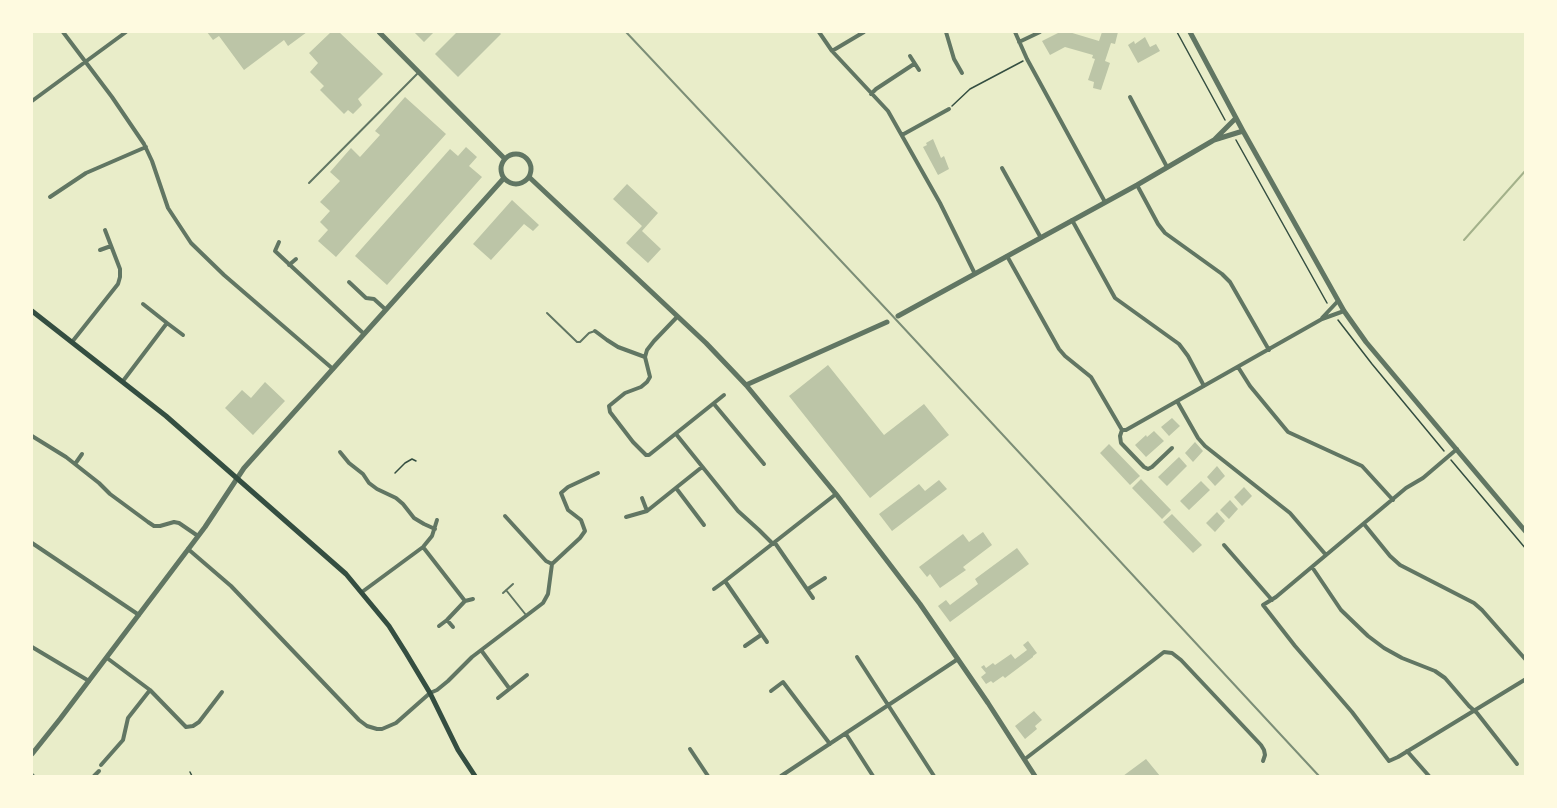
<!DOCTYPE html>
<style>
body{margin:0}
#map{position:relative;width:1557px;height:808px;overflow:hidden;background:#e9edc9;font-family:Roboto,sans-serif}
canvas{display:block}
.frame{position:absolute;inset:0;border:33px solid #fefae0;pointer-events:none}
</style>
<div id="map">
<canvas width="1557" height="808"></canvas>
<div class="frame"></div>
</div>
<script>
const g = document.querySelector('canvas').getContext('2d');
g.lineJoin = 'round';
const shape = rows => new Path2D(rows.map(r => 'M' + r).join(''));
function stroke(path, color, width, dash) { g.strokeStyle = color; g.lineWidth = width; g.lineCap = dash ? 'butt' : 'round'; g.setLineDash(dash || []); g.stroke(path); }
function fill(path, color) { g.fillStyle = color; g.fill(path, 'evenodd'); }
const stream = shape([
 [1464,240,1526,170]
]);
const building = shape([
 [207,32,307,32,288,46,284,40,244,70,219,36,213,40],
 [331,32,339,32,383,74,358,99,362,105,353,114,348,110,344,114,320,90,324,86,310,72,318,63,309,53],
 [414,32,434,32,424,42],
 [457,32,499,32,501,34,458,77,435,54],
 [1060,32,1069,32,1099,41,1102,32,1118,32,1115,44,1111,43,1105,61,1110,63,1101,90,1093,88,1094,82,1088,80,1095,59,1092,58,1093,55,1065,47,1050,55,1042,41],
 [1145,37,1150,47,1156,44,1160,51,1138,63,1128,45,1134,41,1135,44],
 [405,97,446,134,336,257,318,241,328,230,320,222,330,211,320,202,340,181,330,172,351,148,360,157,380,135,375,131],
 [933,139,941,158,944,156,949,169,938,175,923,147,927,145,926,143],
 [466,147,477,157,469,166,482,177,387,285,355,256,450,149,458,156],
 [627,184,658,213,642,231,661,249,648,263,626,243,642,226,613,199],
 [512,200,539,225,533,231,524,224,491,260,473,244],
 [828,365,884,435,924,404,949,435,870,498,789,396],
 [265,382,285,401,253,435,225,408,242,390,251,398],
 [1172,418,1180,426,1169,436,1161,427],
 [1154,431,1164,441,1146,457,1135,445,1146,435,1147,437],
 [1195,442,1203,451,1193,462,1185,453],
 [1109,444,1140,476,1130,485,1100,453],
 [1179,457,1187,466,1167,486,1158,477],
 [1217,466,1225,476,1215,486,1207,477],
 [1141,479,1171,510,1162,519,1132,488],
 [939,480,947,489,892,531,879,514,919,484,925,491],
 [1201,481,1210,490,1189,510,1180,501],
 [1244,487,1252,496,1242,506,1234,497],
 [1230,500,1238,509,1229,519,1220,510],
 [1217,512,1225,521,1215,532,1206,523],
 [1172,514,1202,545,1193,553,1163,522],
 [983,532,992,545,963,567,966,570,940,588,930,574,927,577,919,567,963,534,969,542],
 [1017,548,1029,564,950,622,938,606,946,600,950,605,978,584,975,579],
 [1028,641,1037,653,1033,656,1033,657,1005,678,1003,676,993,683,991,681,986,684,981,677,986,673,981,667,984,665,986,668,993,663,995,665,1011,654,1015,659,1027,650,1023,645],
 [1034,711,1042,720,1035,726,1037,729,1025,739,1015,726],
 [1146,759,1160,776,1123,776]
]);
const path = shape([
 [1177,32,1225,120],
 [952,106,970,89,1023,61],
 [1236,140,1327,303],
 [1338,320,1372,364,1444,451],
 [1451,460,1526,549],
 [395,473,405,463,412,459,416,461],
 [190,772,192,776]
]);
const service = shape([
 [309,183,419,72],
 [547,313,577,342,580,342,589,333,595,331],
 [506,590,526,615],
 [503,593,513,584]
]);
const minor = shape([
 [63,32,112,97,144,144,152,161,168,208,191,243,224,275,333,369],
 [819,32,832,51,888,111,940,203,975,274],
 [946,32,954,59,962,73],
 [1015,32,1027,59,1105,202],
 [1019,42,1040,32],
 [832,51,864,32],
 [910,56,919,70],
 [871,94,876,89,914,64],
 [1130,97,1167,167],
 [32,101,126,32],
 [902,135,949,109],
 [1002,168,1041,238],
 [1137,185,1158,224,1165,233,1222,274,1230,282,1269,350],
 [50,197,86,173,146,147],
 [1072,220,1115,298,1179,344,1188,356,1204,386],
 [279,242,275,251,363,333],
 [100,250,111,246],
 [1007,256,1059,349,1065,356,1091,377,1122,430],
 [289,265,296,259],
 [349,282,366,298,374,299,385,309],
 [677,317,654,341,647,350,645,357,650,377,647,382,641,387,625,393,609,406,610,412,633,442,646,455,649,455,724,395],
 [1322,318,1338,301],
 [167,323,183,335],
 [595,331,607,340,618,347,645,357],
 [72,342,118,284,120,277,120,269,105,230],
 [1238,367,1250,386,1288,432,1362,466,1393,500],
 [123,381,167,323,143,304],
 [1177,401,1198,438,1205,446,1290,513,1326,555],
 [714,404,764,464],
 [1122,430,1126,430,1322,319,1344,311],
 [1122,430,1120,436,1121,443,1144,467,1148,469,1152,467,1172,448],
 [676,434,738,511,759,530,773,544],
 [32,436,66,457,99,483,110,494,148,522,154,526,160,526,174,522,179,523,198,536],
 [1457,449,1423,478,1406,488,1276,597,1263,605,1295,646,1352,712,1389,761,1398,757,1526,679],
 [340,452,349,463,363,474,369,483,377,489,396,498,403,504,414,518,424,524,435,529],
 [75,464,82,454],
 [676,488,704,525],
 [642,498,647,511],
 [505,516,546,561,552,564],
 [626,517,647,511,702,467],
 [1364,524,1390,556,1400,565,1474,603,1482,610,1526,660],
 [32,543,139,615],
 [775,543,813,598],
 [1224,545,1272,600],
 [423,547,465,601,447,620,439,626],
 [188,549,231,586,359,720,367,726,377,729,382,729,396,723,430,693,437,690,448,681,472,657,543,603,548,594,552,564,580,538,585,531,581,520,568,510,561,493,568,487,598,473],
 [1312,567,1341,610,1368,636,1384,648,1402,658,1435,671,1445,678,1469,706,1477,713,1517,764],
 [714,589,725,581],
 [808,589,825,578],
 [362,592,423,547,432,536,437,520],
 [465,601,473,599],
 [447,620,453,627],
 [767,642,725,581,836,494],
 [745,646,761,635],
 [32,647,89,681],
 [481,650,509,688],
 [857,657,934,776],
 [107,658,150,690,186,727,193,726,199,722,222,692],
 [771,691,783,682,830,744],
 [498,698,527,675],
 [846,734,873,776],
 [690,749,708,776],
 [1407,751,1429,776],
 [1025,759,1164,652,1172,653,1181,660,1261,745,1264,750,1265,755,1263,761],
 [101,765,123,740,128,718,150,690],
 [32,775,33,776],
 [94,776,99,771],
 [781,776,958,659]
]);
const tertiary = shape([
 [379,32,504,158],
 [1190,32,1243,131,1344,311,1366,342,1526,532],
 [1215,139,1236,118],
 '501 169a15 15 0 1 1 30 0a15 15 0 1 1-30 0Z',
 [529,177,706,343,746,385,836,494,920,604,988,703,1035,776],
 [898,316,1137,185,1214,140,1243,131],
 [746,385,887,322],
 [32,754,60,719,205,527,244,468,504,178]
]);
const secondary = shape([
 [32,311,166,416,346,574,389,626,406,653,430,693,458,750,475,776]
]);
const rail = shape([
 [626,32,888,311,1319,776]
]);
stroke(stream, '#a3b18a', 2);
fill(building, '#bcc5a7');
stroke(path, '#344e41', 1.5);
stroke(service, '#617663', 2);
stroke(minor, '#617663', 4);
stroke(tertiary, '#617663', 5);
stroke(secondary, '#344e41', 5);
stroke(rail, '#7c8e77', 2);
</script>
